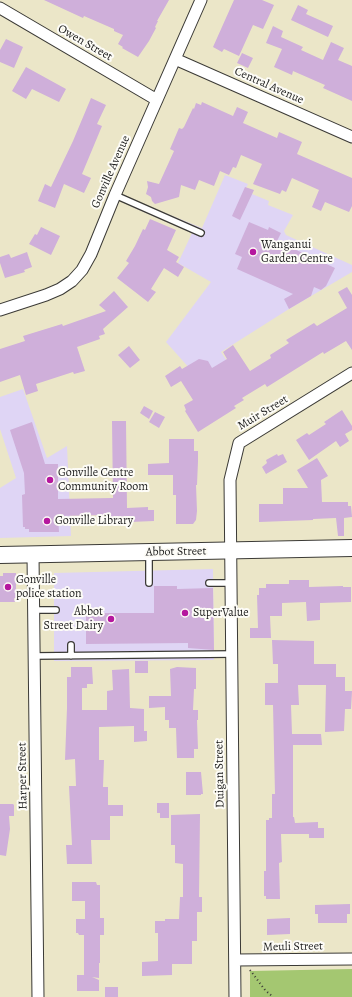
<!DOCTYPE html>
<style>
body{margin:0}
canvas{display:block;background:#ebe6c8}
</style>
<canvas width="352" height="997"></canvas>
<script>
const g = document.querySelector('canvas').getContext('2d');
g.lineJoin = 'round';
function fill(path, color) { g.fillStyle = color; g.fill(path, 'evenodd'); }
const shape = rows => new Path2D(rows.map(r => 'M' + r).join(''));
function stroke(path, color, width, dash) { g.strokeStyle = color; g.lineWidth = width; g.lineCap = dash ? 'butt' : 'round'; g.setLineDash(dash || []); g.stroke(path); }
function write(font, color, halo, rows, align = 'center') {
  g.font = font + ' Alegreya,serif'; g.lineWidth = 4; g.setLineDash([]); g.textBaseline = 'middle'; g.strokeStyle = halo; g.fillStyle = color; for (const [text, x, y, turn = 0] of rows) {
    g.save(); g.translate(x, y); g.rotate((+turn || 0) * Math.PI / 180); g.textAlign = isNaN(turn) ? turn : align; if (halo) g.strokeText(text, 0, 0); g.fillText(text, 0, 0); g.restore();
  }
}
const built = shape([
 [225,175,248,184,246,188,252,194,269,201,268,205,293,215,284,231,286,235,352,265,352,272,289,309,221,352,227,361,213,370,191,370,166,342,211,282,178,263,192,233,130,206,133,200,202,228],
 [23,389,47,458,67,446,71,536,0,538,0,488,16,478,0,429,0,397],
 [213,569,214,660,54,661,54,573]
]);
const green = shape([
 [352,969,352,997,250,997,250,971]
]);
const building = shape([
 [44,0,169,0,157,21,158,21,155,27,156,28,149,41,138,57,122,48,123,47,118,44,123,35,114,31,114,29,84,16,83,18],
 [234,0,262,0,274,5,263,29,253,25,239,56,224,49,222,52,213,47],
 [298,5,308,10,306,14,333,26,328,37,291,20],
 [273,26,283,31,281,37,303,47,301,50,323,60,331,42,344,48,338,60,352,66,352,101,323,88,325,85,293,71,292,75,274,67,282,49,266,43],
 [6,39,23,47,14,68,0,62,0,50],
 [242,53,253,58,248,68,237,63],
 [26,67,66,89,59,102,32,89,26,99,12,91],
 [91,98,106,105,97,124,102,126,82,174,91,178,84,193,64,184,55,208,38,201,45,184,51,187,73,141],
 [202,102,233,116,237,107,248,112,243,123,277,138,279,132,302,142,297,154,352,178,352,206,349,212,325,202,321,211,312,207,319,190,292,178,286,192,282,190,280,194,253,184,262,164,241,155,236,168,233,167,229,175,220,171,214,186,199,180,195,190,181,185,179,197,155,204,152,201,151,197,146,194,148,187,147,181,159,184,174,151,170,149,179,128,182,129,184,127,193,108,194,109,196,103,201,105],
 [245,187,254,190,240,220,232,216],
 [150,219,176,230,167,250,179,257,176,262,184,267,178,277,164,268,151,289,156,292,148,302,117,278,129,263,126,261,135,246,143,229,145,230],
 [249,222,268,230,269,227,281,233,277,241,335,268,326,286,321,290,314,287,311,296,289,309,284,299,293,294,237,269,242,257,235,254],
 [41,227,60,236,51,255,29,244,35,234,37,235],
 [27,252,32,267,24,270,25,272,5,278,0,263,0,257,9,254,11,258],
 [347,287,352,295,352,350,346,341,324,354,323,352,267,387,265,384,242,398,244,400,234,406,236,408,198,432,185,411,186,410,184,405,193,400,181,381,171,387,165,376,180,366,182,369,199,359,208,361,212,368,227,359,223,352,233,345,250,371,271,358,270,355,289,343,286,340,314,323,317,326,347,308,338,292],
 [114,291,128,307,103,329,105,334,99,336,100,339,77,347,85,371,74,374,73,372,36,384,38,391,26,395,20,375,0,382,0,349,25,341,23,336,62,324,63,326,106,311,99,305],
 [129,346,140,360,130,368,118,355],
 [144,406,153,411,149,419,140,413],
 [342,410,352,426,352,430,345,434,349,441,340,447,336,441,309,460,296,440,307,433,309,435,326,424,324,422],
 [155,412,165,417,159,428,149,422],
 [112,421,126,421,127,508,148,507,148,510,154,510,154,521,106,523,106,515,58,516,59,532,29,532,29,529,25,529,25,527,23,527,22,495,25,494,24,473,10,430,32,422,45,464,58,464,58,499,112,498,113,498],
 [169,439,194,439,194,451,198,451,198,461,197,485,196,485,197,511,196,520,193,524,176,524,176,495,173,495,173,475,148,475,148,464,169,463],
 [277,454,278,456,283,454,287,462,266,474,262,467,267,463,266,460],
 [317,458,328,476,321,480,322,502,348,502,348,506,351,506,352,517,344,518,344,536,338,536,336,518,313,519,313,520,259,522,259,504,283,504,283,488,308,488,297,470],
 [3,573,16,573,16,598,14,598,15,602,0,602,0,576,3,576],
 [289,580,309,580,309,587,343,586,343,587,351,587,351,602,320,603,320,620,307,621,306,602,282,603,282,616,270,616,271,638,250,638,250,628,258,628,257,595,259,595,259,588,266,588,266,584,289,584],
 [154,586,177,586,177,589,213,588,214,650,188,648,188,643,86,644,86,613,154,613],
 [272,640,314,641,314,664,336,664,336,677,345,677,345,691,352,691,351,709,345,709,344,731,325,732,326,685,298,685,299,705,291,705,292,734,321,734,322,745,293,745,293,817,294,817,295,823,318,822,318,828,324,828,324,838,309,838,309,834,281,834,282,862,279,863,280,899,266,899,266,896,264,896,264,871,266,871,266,820,269,820,269,818,272,818,272,794,275,794,273,705,265,705,265,683,278,683,278,664,273,664],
 [135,661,148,661,148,673,135,673],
 [71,667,92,667,93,684,87,684,87,688,82,688,82,710,107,710,107,691,113,690,112,670,129,669,130,708,144,709,144,731,147,731,147,741,134,742,134,726,99,727,99,760,104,760,103,787,108,787,108,805,123,805,123,816,110,816,110,840,91,840,92,864,67,864,66,845,72,845,69,786,76,786,75,759,65,760,67,708,67,677,71,677],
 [177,667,196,668,196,689,194,689,193,710,198,710,198,720,197,720,198,749,194,749,194,758,177,758,176,728,169,728,169,720,165,720,165,707,149,708,149,696,171,696,170,669],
 [186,772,201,772,203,794,201,794,201,795,186,795],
 [157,803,169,803,169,818,160,818,160,813,157,813],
 [0,804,13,804,14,805,14,816,9,816,10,829,6,856,0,855],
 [200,814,199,897,202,897,202,912,197,912,197,941,192,941,192,964,172,964,172,975,142,976,142,962,158,961,158,933,155,933,155,921,165,921,165,919,179,919,180,897,183,897,183,864,175,863,175,845,171,845,171,815],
 [72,882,96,882,97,885,100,885,100,918,104,918,104,935,100,935,100,963,99,963,99,978,92,977,99,980,99,991,77,991,77,975,84,975,84,935,79,935,78,933,76,933,76,919,85,919,85,901,72,901],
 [350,904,350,914,347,914,347,923,318,923,318,914,315,914,315,905],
 [290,918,290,934,267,935,267,919],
 [105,987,118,987,118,997,105,997]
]);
const path = shape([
 [250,970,265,990,273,997]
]);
const lane = shape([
 [115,195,201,233],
 [149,553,149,583],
 [209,583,231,583],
 [34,610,56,610],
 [71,645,71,656],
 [34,656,232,654]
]);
const street = shape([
 [0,8,157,100],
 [175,59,352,137],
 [0,310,46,295,60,289,72,281,82,270,91,254,115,195,201,0],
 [33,555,38,997],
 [235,960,352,959],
 [235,997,230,480,239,443,352,373]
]);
const secondary = shape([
 [0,555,352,548]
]);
const markers = [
 [253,252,4,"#b5179e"],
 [50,480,4,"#b5179e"],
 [47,521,4,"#b5179e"],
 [8,587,4,"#b5179e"],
 [185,613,4,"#b5179e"],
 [111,619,4,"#b5179e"]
];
const streetNames = [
 ["Owen Street",85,43,30],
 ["Central Avenue",269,86,24],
 ["Gonville Avenue",111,172,-66],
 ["Muir Street",263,413,-31],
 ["Abbot Street",176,552,-1],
 ["Duigan Street",220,774,-91],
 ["Harper Street",23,776,-91],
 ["Meuli Street",293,947,-1]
];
const poiNames = [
 ["Wanganui",261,245],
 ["Garden Centre",261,259],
 ["Gonville Centre",58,473],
 ["Community Room",58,487],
 ["Gonville Library",55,521],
 ["Gonville",16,580],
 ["police station",16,594],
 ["Abbot",103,612,"right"],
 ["Street Dairy",103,626,"right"],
 ["SuperValue",193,613]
];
fill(built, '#dfd5f5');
fill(green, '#a4c771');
fill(building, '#cfafda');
stroke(lane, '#3b3a36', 8);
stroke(street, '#3b3a36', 13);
stroke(secondary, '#3b3a36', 18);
stroke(path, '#3b3a36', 2, [1, 3]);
stroke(lane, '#fff', 5.5);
stroke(street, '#fff', 11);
stroke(secondary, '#fff', 16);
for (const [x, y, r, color] of markers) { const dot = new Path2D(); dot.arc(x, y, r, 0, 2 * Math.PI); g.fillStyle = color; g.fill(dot); stroke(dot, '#fdfcf7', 1.5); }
write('12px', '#1c1c1c', '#fdfcf7', streetNames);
write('12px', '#1c1c1c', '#fdfcf7', poiNames, 'left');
</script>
